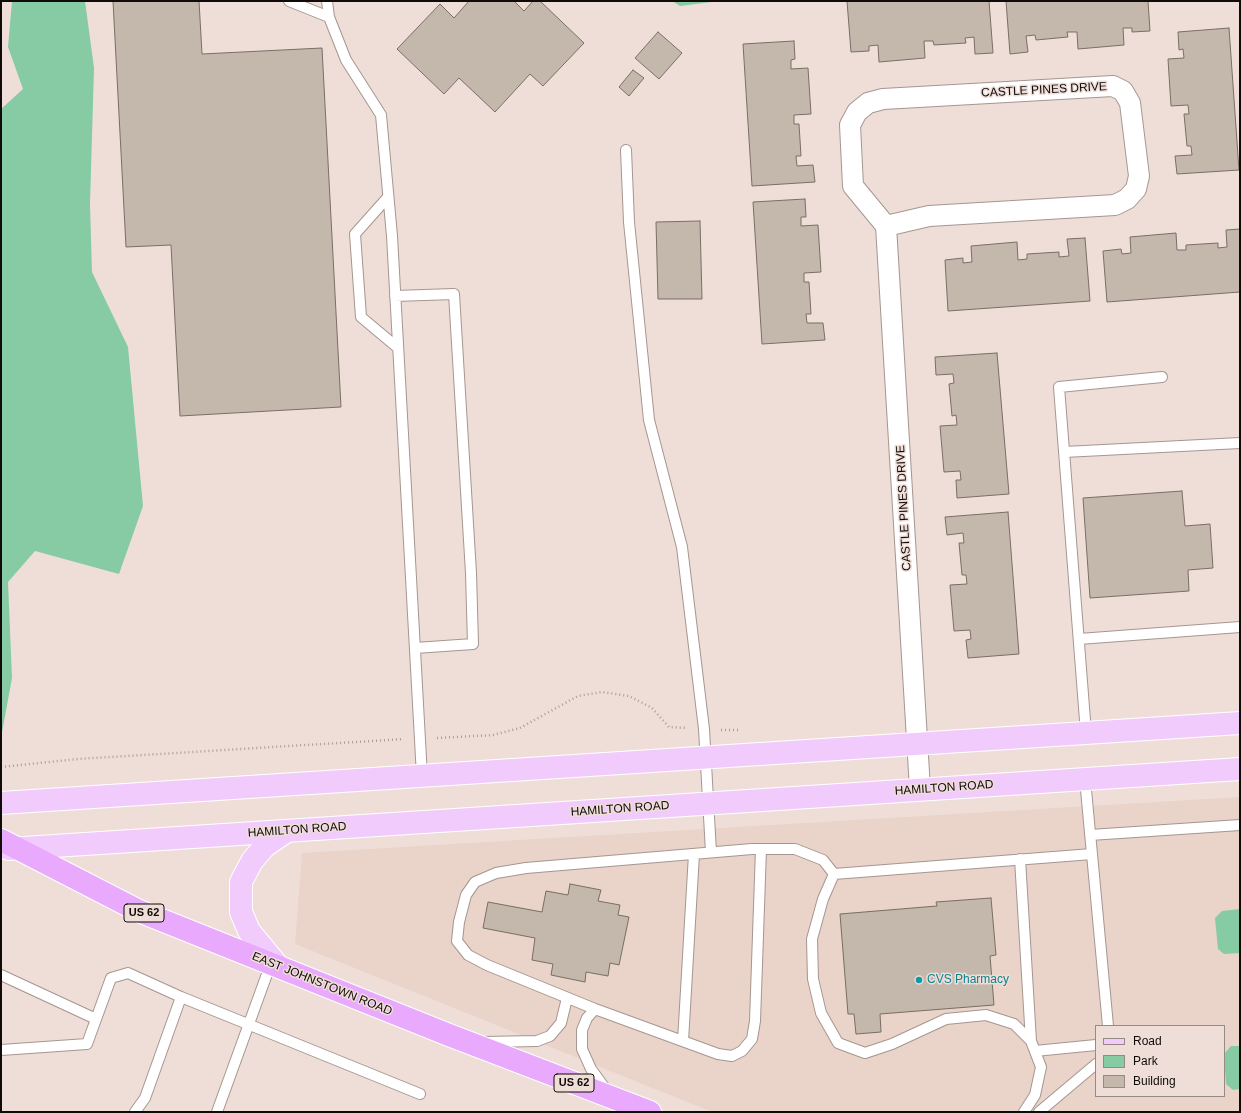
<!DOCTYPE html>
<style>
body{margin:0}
#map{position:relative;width:1241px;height:1113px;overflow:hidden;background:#efded8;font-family:Arial,sans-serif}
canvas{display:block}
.frame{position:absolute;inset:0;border:2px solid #100b09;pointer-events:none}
.legend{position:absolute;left:1095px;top:1025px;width:130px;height:72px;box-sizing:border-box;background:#efded8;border:1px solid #968a85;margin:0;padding:5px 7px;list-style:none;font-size:12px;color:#100b09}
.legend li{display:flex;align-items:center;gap:8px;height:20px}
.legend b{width:20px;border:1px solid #968a85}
</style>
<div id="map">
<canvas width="1241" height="1113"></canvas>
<div class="frame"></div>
<ul class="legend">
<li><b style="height:5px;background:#f2cbfd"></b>Road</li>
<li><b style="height:11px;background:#86cba4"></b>Park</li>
<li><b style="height:11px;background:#c4b8ad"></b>Building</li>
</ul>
</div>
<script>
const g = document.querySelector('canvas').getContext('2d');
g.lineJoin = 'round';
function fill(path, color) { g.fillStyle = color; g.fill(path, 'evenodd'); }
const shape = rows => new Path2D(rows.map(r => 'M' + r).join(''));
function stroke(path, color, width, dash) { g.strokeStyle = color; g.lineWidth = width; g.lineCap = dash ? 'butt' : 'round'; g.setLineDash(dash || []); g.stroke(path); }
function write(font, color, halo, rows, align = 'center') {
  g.font = font + ' Arial,sans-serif'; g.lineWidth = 3; g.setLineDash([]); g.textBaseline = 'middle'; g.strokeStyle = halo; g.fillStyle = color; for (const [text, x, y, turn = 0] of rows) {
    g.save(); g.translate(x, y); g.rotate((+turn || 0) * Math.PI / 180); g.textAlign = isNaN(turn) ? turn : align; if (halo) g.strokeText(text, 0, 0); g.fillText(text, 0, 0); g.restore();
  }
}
const commercial = shape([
 [1240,797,1240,1112,712,1112,295,944,302,853],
 [1096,1026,1224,1026,1224,1096,1096,1096]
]);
const green = shape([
 [12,1,85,1,94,68,90,204,92,272,128,347,143,506,119,574,35,551,8,582,12,678,1,738,1,109,23,89,8,47],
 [672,1,720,1,680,6],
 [1240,909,1240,953,1224,954,1218,949,1215,918,1222,911],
 [1231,1046,1240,1046,1240,1089,1233,1090,1226,1084,1224,1054]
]);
const building = shape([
 [113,1,199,1,202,54,322,48,341,407,180,416,171,245,126,247,113,1],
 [469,1,514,1,524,11,533,1,540,1,584,43,543,86,530,74,495,112,459,78,444,94,397,49,440,4,454,18,469,1],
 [847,1,989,1,993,53,975,54,974,37,965,38,966,43,934,45,933,41,924,41,925,58,879,62,878,45,869,46,869,51,851,52,847,1],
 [1006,1,1148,1,1150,31,1132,32,1132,28,1123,28,1124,45,1078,49,1077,32,1067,32,1068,37,1036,40,1035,35,1026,36,1028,52,1010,54,1006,1],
 [1229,28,1239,170,1177,174,1175,156,1192,155,1191,146,1187,146,1184,114,1189,114,1188,105,1171,106,1168,59,1184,58,1183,49,1179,50,1178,32,1229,28],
 [658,32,682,53,659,79,635,58,658,32],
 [794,41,795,59,791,60,791,69,808,68,811,114,794,115,794,124,799,124,801,156,796,156,797,166,813,165,815,182,752,186,743,44,794,41],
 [633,70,644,78,629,96,619,87,633,70],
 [805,199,806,217,801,217,801,226,818,225,821,272,804,273,804,282,809,282,811,314,806,314,807,323,823,323,825,340,762,344,753,202,805,199],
 [700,221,702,299,658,299,656,222,700,221],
 [1240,229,1240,292,1107,302,1103,251,1121,249,1122,254,1131,253,1130,237,1176,233,1177,250,1186,250,1186,245,1218,243,1218,248,1227,247,1226,230,1240,229],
 [1085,238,1090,301,948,311,945,260,963,258,963,263,972,262,971,246,1017,242,1018,260,1027,259,1027,254,1059,252,1059,257,1069,256,1067,239,1085,238],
 [997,353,1009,494,957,498,956,480,961,480,960,471,944,472,940,426,957,425,956,415,952,416,949,384,954,383,953,374,936,375,935,357,997,353],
 [1182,491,1185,526,1210,524,1213,568,1188,570,1189,591,1090,598,1083,498,1182,491],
 [1008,512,1019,654,968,658,966,640,971,639,970,630,954,631,950,585,967,584,966,575,962,575,959,543,964,543,963,533,947,535,945,517,1008,512],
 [570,884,601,890,598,901,620,905,618,915,629,917,619,965,610,963,608,976,586,972,585,982,551,975,553,964,532,960,535,938,483,928,488,902,542,912,546,891,568,895,570,884],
 [991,898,996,955,990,956,994,1005,880,1014,881,1032,856,1034,854,1014,848,1014,840,914,937,906,936,902,991,898]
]);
const path = shape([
 [721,730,738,730],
 [437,738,493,735,520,728,578,696,602,692,629,696,652,708,669,727,687,728],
 [1,767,78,759,404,739]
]);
const lane = shape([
 [289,1,329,17],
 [327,1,329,17,346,60,381,115,392,236,422,776],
 [626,150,629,222,649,420,682,547,704,729,711,852],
 [388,197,355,234,361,317,398,348],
 [395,296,454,294,471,573,473,644,415,648],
 [1064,452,1240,443],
 [1079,639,1240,627],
 [1086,733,1059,387,1162,377],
 [1085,779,1108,1026],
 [1090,835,1240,825],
 [761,849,755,1021,752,1039,742,1051,732,1056,718,1054,595,1009,487,965,468,955,457,941,459,922,466,895,475,882,496,873,526,868,752,849,795,849,823,860,834,874,1092,854],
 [1020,859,1031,1041],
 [834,874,823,899,812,939,813,979,821,1013,838,1043,865,1053,892,1044,946,1019,986,1015,1014,1024,1031,1041,1041,1067,1035,1095,1024,1112],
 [1,975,96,1019],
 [181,997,420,1094],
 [595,1009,587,1018,582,1030,582,1049,591,1069,607,1091],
 [683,1041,694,854],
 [484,1042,537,1041,550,1036,561,1023,567,998],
 [1,1050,87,1044,111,978,128,973,181,997,145,1098,135,1112],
 [1035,1051,1096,1045],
 [217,1112,271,963],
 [1039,1112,1096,1064]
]);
const street = shape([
 [886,226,929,216,1115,205,1127,199,1136,189,1139,176,1130,103,1123,91,1113,86,883,99,868,103,857,112,850,125,853,186,886,226,920,789]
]);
const primary = shape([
 [1,803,1240,723],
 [8,849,1240,769],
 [278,966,249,931,241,912,241,882,252,861,265,846,287,831]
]);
const highway = shape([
 [1,840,139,911,449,1035,650,1112]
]);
const markers = [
 [919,980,4,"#0f9aa8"]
];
const shields = [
 [144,913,40],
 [574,1083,40]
];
const shieldNames = [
 ["US 62",144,913],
 ["US 62",574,1083]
];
const streetNames = [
 ["CASTLE PINES DRIVE",1044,90,-3],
 ["CASTLE PINES DRIVE",904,508,-93],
 ["HAMILTON ROAD",944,788,-4],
 ["HAMILTON ROAD",620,809,-4],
 ["HAMILTON ROAD",297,830,-4],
 ["EAST JOHNSTOWN ROAD",322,984,22]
];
const cultureNames = [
 ["CVS Pharmacy",927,980]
];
fill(commercial, '#ead3c8');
fill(green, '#86cba4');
fill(building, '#c4b8ad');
stroke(building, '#796e64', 1);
stroke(lane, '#a59690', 12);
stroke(street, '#a59690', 22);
stroke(primary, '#fff', 24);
stroke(highway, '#fff', 24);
stroke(path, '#aa9d98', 2.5, [1, 3]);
stroke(lane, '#fff', 10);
stroke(street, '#fff', 20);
stroke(primary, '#f2cbfd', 22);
stroke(highway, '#e9a9fc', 22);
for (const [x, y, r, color] of markers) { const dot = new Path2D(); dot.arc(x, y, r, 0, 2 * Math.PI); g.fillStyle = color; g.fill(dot); stroke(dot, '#efded8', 1.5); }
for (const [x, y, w] of shields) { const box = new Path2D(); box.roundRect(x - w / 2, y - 9, w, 18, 3); g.fillStyle = '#efded8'; g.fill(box); stroke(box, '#100b09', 1); }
write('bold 11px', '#100b09', null, shieldNames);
write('12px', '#100b09', '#efded8', streetNames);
write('12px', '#0d838f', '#efded8', cultureNames, 'left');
</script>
